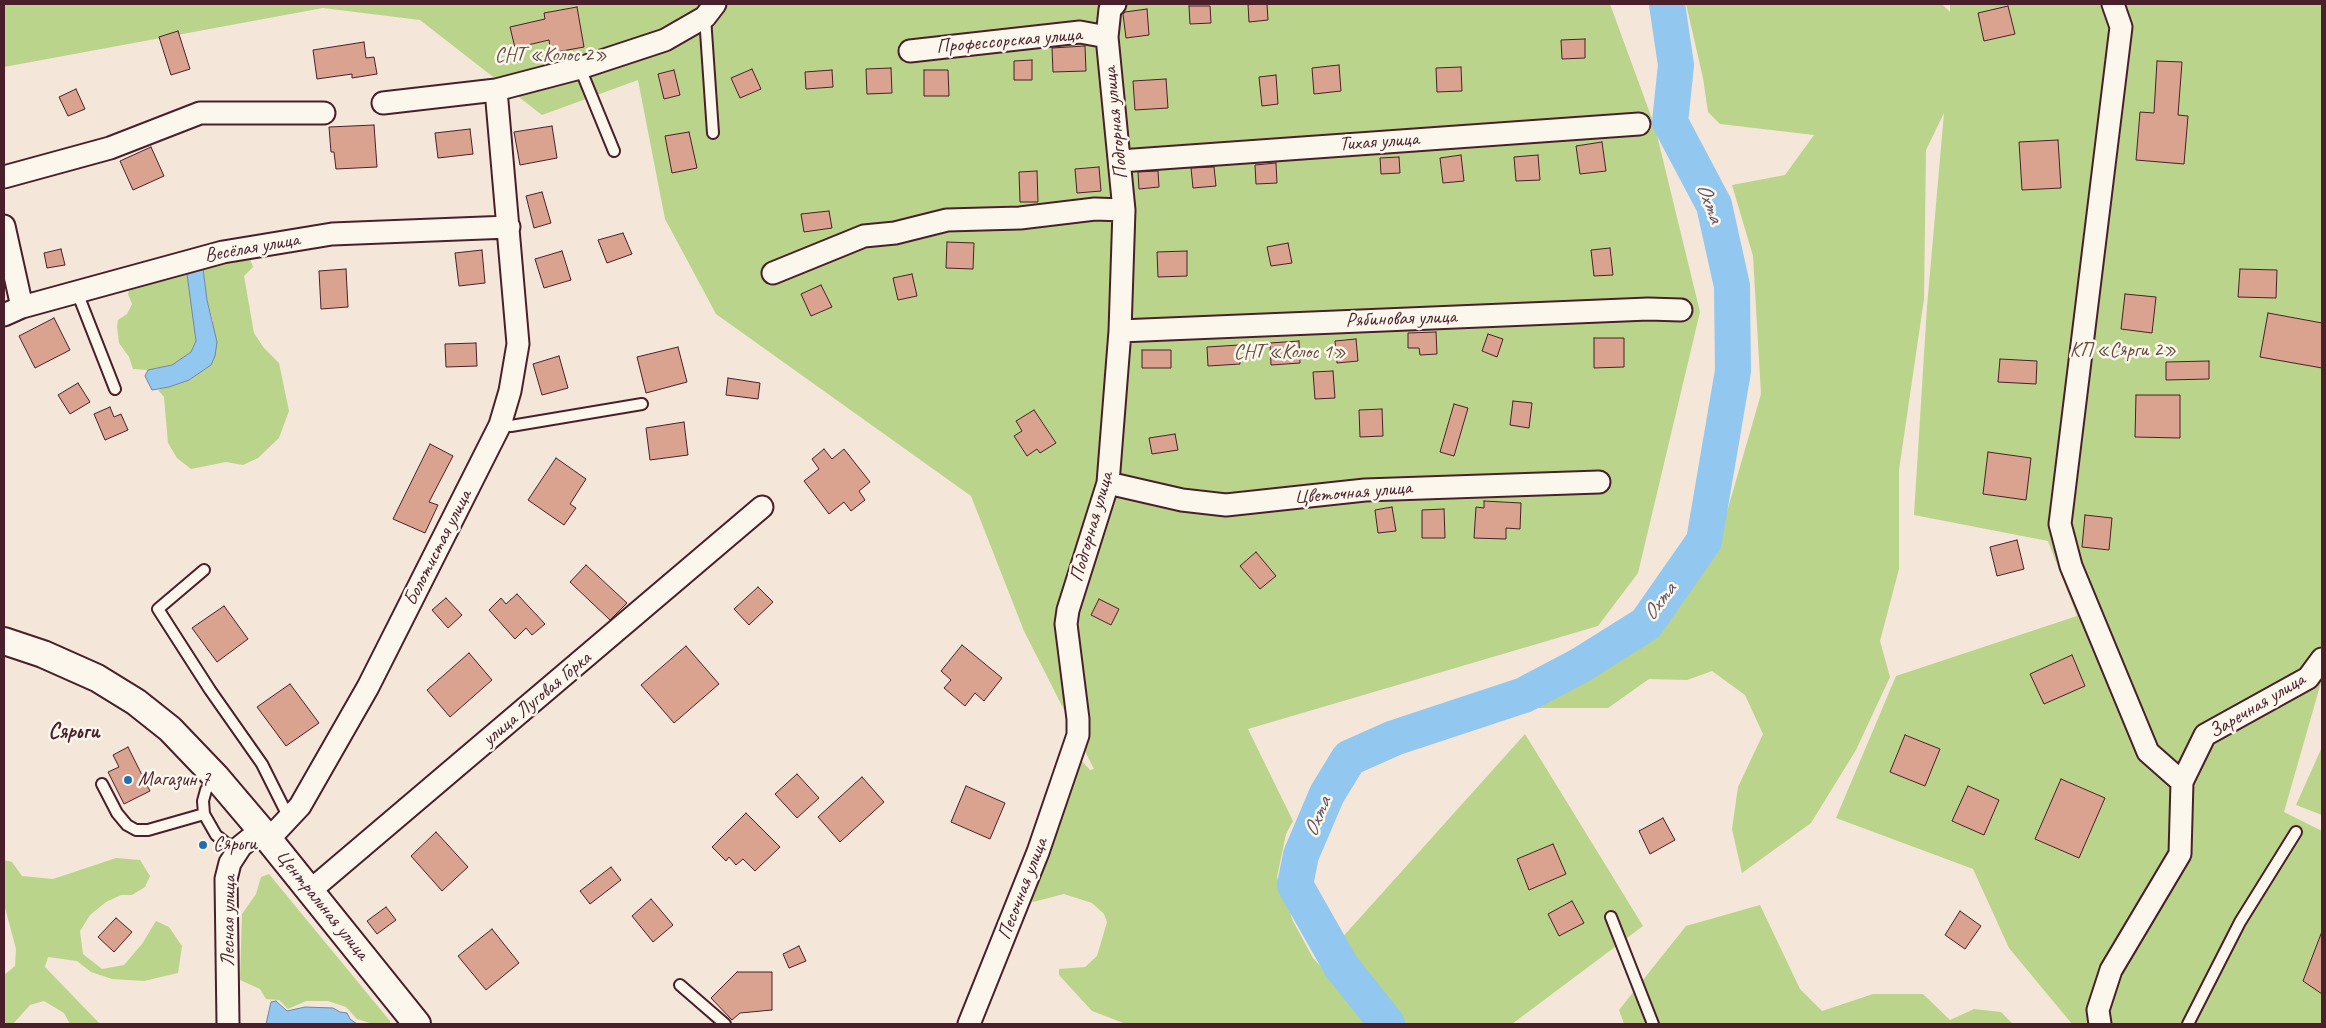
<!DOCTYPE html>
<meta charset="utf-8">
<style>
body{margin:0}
#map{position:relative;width:2326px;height:1028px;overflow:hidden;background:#f4e6d9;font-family:Caveat,sans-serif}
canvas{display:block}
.frame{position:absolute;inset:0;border:5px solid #4a1f2b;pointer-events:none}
</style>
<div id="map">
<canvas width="2326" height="1028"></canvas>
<div class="frame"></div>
</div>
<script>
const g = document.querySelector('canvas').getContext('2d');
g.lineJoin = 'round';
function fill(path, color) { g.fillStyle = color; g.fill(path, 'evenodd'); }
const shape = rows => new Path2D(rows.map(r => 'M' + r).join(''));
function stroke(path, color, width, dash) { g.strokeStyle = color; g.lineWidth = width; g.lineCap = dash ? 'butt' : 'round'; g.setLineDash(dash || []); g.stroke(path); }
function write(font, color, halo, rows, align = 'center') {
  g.font = font + ' Caveat,sans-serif'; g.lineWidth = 5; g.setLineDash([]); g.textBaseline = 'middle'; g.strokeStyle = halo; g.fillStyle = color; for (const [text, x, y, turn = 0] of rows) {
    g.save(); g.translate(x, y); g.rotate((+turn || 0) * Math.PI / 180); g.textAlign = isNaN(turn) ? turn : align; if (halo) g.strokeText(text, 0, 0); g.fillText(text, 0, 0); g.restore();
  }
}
const green = shape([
 [4,4,1610,4,1655,127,1700,312,1638,573,1598,626,1248,729,1293,821,1286,834,1277,877,1293,921,1313,958,1353,1002,1367,1024,1126,1024,1092,1011,1059,975,1059,969,1085,967,1097,956,1107,922,1104,914,1092,903,1064,894,1033,902,1029,897,1080,759,1090,770,1094,769,1024,631,971,496,716,314,665,219,638,80,542,115,420,20,323,8,4,67],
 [1686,4,1942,4,1950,12,1950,4,2322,4,2322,679,2284,812,2322,831,2322,1024,2072,1024,2009,948,1973,869,1836,818,1896,676,2077,616,2048,541,1914,515,1927,307,1944,113,1926,150,1924,299,1899,470,1899,569,1880,641,1890,677,1856,750,1811,823,1742,873,1732,829,1738,787,1763,734,1745,695,1712,671,1687,680,1649,679,1608,708,1530,708,1583,681,1657,637,1720,536,1761,394,1753,256,1732,185,1785,175,1814,135,1720,124,1708,112,1703,78],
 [234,258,250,259,253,267,244,276,254,333,264,348,279,363,289,411,279,438,258,458,243,465,226,462,191,469,177,458,168,443,164,397,158,390,189,380,211,365,213,321,207,300,203,268],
 [180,271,187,274,195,327,196,341,191,352,172,365,148,370,133,369,129,357,119,343,117,327,118,320,127,314,132,304,128,294,130,286],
 [1525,734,1643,926,1512,1024,1399,1024,1340,940],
 [2322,747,2322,815,2296,805],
 [116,858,140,860,150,876,145,887,132,895,121,895,106,902,90,915,80,931,83,954,102,969,124,965,142,944,156,921,169,927,182,946,178,973,144,981,112,979,91,972,77,961,48,957,45,967,100,1024,70,1024,64,1013,44,1001,30,1005,13,1024,4,1024,4,975,15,966,16,949,4,904,4,860,12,862,22,876,53,879],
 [269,874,390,1021,390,1024,373,1024,357,1019,346,1007,328,1001,306,1001,288,1009,279,1000,266,999,260,989,240,980,242,914,256,894,261,877],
 [1760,905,1800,989,1822,1011,1873,994,1923,994,1950,1020,1974,1009,2001,1012,2013,1024,1624,1024,1619,1010,1686,926]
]);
const water = shape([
 [203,268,207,300,217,342,215,356,211,365,189,380,169,387,152,390,145,376,148,370,172,365,191,352,196,341,187,274,190,269,203,268],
 [276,1001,287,1011,305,1007,333,1008,340,1012,347,1013,350,1019,357,1024,266,1024,271,1002,276,1001]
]);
const river = shape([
 [1387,1024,1341,966,1295,885,1301,855,1327,794,1349,758,1394,738,1524,695,1579,666,1646,624,1704,541,1733,371,1732,286,1714,205,1670,122,1676,65,1667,4]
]);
const building = shape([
 [1248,4,1267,4,1268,20,1249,22,1248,4],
 [1189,6,1210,6,1211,23,1190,24,1189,6],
 [2008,6,2015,34,1984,41,1978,13,2008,6],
 [577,7,584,47,551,53,549,40,515,48,510,27,545,19,544,13,577,7],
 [1147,9,1149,35,1126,38,1123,14,1125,12,1147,9],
 [178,31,190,69,171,75,159,37,178,31],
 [1585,39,1585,58,1562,59,1561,40,1585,39],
 [364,42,366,58,374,57,377,74,352,78,352,74,317,79,313,50,364,42],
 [1085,46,1086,71,1053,72,1052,48,1085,46],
 [1032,60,1032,80,1014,80,1014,61,1032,60],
 [2157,61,2182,62,2178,115,2188,116,2184,164,2136,160,2140,112,2154,113,2157,61],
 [1339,65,1341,91,1314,94,1312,68,1339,65],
 [1461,67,1462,91,1437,92,1436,68,1461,67],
 [891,68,892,93,867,94,866,69,891,68],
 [752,69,761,89,740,98,731,78,752,69],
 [674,70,680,95,664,99,658,74,674,70],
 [832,70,833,87,806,89,805,72,832,70],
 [924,70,948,70,949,96,924,96,924,70],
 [1276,75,1278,104,1262,106,1259,77,1276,75],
 [1166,79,1168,108,1135,110,1133,81,1166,79],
 [76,89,85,109,68,116,59,97,76,89],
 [374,125,377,167,336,169,334,152,331,152,329,127,374,125],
 [552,126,557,158,520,165,514,132,552,126],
 [470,129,473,154,438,158,435,133,470,129],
 [689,132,697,168,672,173,665,136,689,132],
 [2058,140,2061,188,2022,190,2019,142,2058,140],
 [1602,142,1606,171,1580,174,1576,146,1602,142],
 [151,147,164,176,133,190,120,161,151,147],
 [1461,155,1464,181,1443,183,1440,158,1461,155],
 [1538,155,1540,180,1516,181,1514,157,1538,155],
 [1399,157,1400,173,1381,174,1380,158,1399,157],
 [1276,163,1277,183,1256,184,1255,165,1276,163],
 [1099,167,1101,191,1077,193,1075,169,1099,167],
 [1214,167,1216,186,1193,188,1191,168,1214,167],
 [1037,171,1038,202,1020,202,1019,172,1037,171],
 [1158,171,1159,187,1139,189,1138,172,1158,171],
 [542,192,551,223,534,228,526,196,542,192],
 [829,211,832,228,804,232,801,214,829,211],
 [623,233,632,254,607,263,598,240,623,233],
 [947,242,974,243,973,269,946,268,947,242],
 [1288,243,1292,263,1271,266,1267,247,1288,243],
 [1610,248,1613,275,1594,276,1591,250,1610,248],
 [61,249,65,265,47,268,44,253,61,249],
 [482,250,485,283,459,286,455,253,482,250],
 [562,251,571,280,544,288,535,259,562,251],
 [1187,251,1187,276,1158,277,1157,252,1187,251],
 [346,269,348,307,321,309,319,271,346,269],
 [2240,269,2277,270,2276,298,2238,297,2240,269],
 [912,274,917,296,898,300,893,278,912,274],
 [821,285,832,307,811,316,801,294,821,285],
 [2125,294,2156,297,2152,333,2121,329,2125,294],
 [2268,313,2322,323,2322,368,2260,357,2268,313],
 [54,318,70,350,35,368,19,336,54,318],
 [1436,332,1437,354,1420,355,1419,348,1408,348,1408,333,1436,332],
 [1488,334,1503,339,1497,357,1482,351,1488,334],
 [1594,338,1624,338,1624,367,1594,368,1594,338],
 [1356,339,1358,361,1337,363,1335,341,1356,339],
 [1299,341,1300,363,1271,365,1270,343,1299,341],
 [476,343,477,366,446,367,445,344,476,343],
 [1239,345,1240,364,1208,366,1207,347,1239,345],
 [678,347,687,382,646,393,637,357,678,347],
 [1142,350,1171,350,1171,368,1142,368,1142,350],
 [559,356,568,388,542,395,533,364,559,356],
 [2000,359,2037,361,2036,384,1998,382,2000,359],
 [2209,361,2209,379,2166,380,2166,362,2209,361],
 [1333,371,1335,398,1315,399,1313,372,1333,371],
 [728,378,760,383,758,399,726,395,728,378],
 [78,383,90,402,70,414,58,395,78,383],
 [2136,395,2180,395,2180,438,2135,437,2136,395],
 [1513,401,1532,403,1529,428,1510,425,1513,401],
 [1454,404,1468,408,1454,456,1440,452,1454,404],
 [110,407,114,417,121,414,128,430,105,440,94,414,110,407],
 [1382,409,1383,436,1360,437,1359,410,1382,409],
 [1034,410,1056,443,1040,453,1037,449,1027,456,1014,436,1022,431,1016,421,1034,410],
 [684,422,688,455,650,460,646,428,684,422],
 [1175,434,1178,450,1152,454,1149,438,1175,434],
 [430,444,453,456,429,502,438,505,425,533,393,519,430,444],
 [824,449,832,459,844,449,870,482,859,491,865,500,851,511,844,502,829,514,804,481,819,469,812,459,824,449],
 [1988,452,2031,458,2026,500,1983,494,1988,452],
 [556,458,586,479,570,504,576,508,564,525,528,500,556,458],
 [1484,501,1521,503,1520,529,1506,528,1506,539,1474,538,1476,507,1484,508,1484,501],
 [1392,507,1396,531,1378,533,1375,510,1392,507],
 [1444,509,1445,538,1422,538,1422,510,1444,509],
 [2085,515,2112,518,2109,550,2082,547,2085,515],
 [2017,540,2024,569,1997,576,1990,547,2017,540],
 [1256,552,1276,576,1260,589,1240,566,1256,552],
 [586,565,627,603,610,620,570,582,586,565],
 [758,587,773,602,749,625,734,609,758,587],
 [517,594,545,624,532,635,526,628,515,639,489,610,501,598,506,604,517,594],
 [446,598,462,615,448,628,432,610,446,598],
 [1099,599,1119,609,1111,625,1091,615,1099,599],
 [224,606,248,639,217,662,192,628,224,606],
 [962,645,1002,678,984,701,975,693,965,706,944,688,951,680,941,671,962,645],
 [686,646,719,684,674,723,641,685,686,646],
 [469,653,492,680,450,717,427,690,469,653],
 [2072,655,2085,686,2044,704,2030,674,2072,655],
 [290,684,319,723,286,746,257,707,290,684],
 [1905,735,1940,749,1925,786,1890,772,1905,735],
 [128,747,150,791,124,804,108,772,119,767,113,755,128,747],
 [797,774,819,798,797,818,775,794,797,774],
 [862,777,884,802,840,842,818,817,862,777],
 [2061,779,2105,798,2079,858,2035,839,2061,779],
 [966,786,1005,803,990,839,951,822,966,786],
 [1968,786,1999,800,1984,835,1952,821,1968,786],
 [746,813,780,847,755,871,743,859,736,865,729,857,726,861,712,847,746,813],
 [1663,818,1675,840,1650,854,1639,831,1663,818],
 [436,832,468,867,442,891,411,856,436,832],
 [1553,844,1566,874,1529,890,1517,859,1553,844],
 [611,867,621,880,590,904,580,891,611,867],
 [651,899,673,925,653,942,632,916,651,899],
 [1572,901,1584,923,1559,936,1548,914,1572,901],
 [386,907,396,920,377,934,367,921,386,907],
 [1960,911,1981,926,1965,949,1945,935,1960,911],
 [116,918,132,932,114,952,98,937,116,918],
 [492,929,519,963,486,990,458,956,492,929],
 [2321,934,2322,935,2322,994,2303,981,2321,934],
 [799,946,806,961,789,968,783,954,799,946],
 [737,972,772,972,772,1010,740,1013,732,1020,711,998,737,972]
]);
const service = shape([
 [705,17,713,133],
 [580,68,614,151],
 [77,292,115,389],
 [500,425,511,426,642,404],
 [204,570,158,609,210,690,262,764,289,818],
 [215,778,206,790,203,801,204,814,216,835,227,844,241,846],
 [102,784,117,813,127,825,136,830,148,830,204,814],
 [1611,917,1653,1024],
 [680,985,725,1024],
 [2188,1024,2240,922,2296,832]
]);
const minor = shape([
 [2113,4,2121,27,2060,524,2071,566,2148,752,2182,782],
 [910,51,1080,32,1107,37],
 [383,103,496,90],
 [1120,161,1639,124],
 [4,177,110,148,200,113,324,113],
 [4,226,22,307],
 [773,273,864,236,895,233,947,220,1020,218,1095,209,1124,210],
 [4,315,22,307,223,252,332,234,509,227],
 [1120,331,1648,309,1681,310],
 [1108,483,1182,500,1226,505,1365,490,1599,482],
 [269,839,300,806,368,687,500,425,510,391,518,344,496,90,580,68,665,40,705,17,715,4],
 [311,890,762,507],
 [228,1024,226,879,230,863,241,846,261,830],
 [969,1024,1038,852,1078,735,1078,719,1066,624,1068,610,1108,483,1120,331,1124,210,1107,37,1110,9,1115,4],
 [2100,1024,2098,1010,2111,970,2180,854,2182,782,2205,735,2308,678,2322,659]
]);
const tertiary = shape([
 [4,641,43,654,97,678,136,702,170,729,216,777,261,830,417,1024]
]);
const markers = [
 [128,780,5,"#1f6fb2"],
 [203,845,5,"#1f6fb2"]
];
const streetNames = [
 ["Профессорская улица",1009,41,-5],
 ["Подгорная улица",1116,123,-96],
 ["Тихая улица",1379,142,-4],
 ["Весёлая улица",252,248,-10],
 ["Рябиновая улица",1401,319,-2],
 ["Цветочная улица",1353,493,-5],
 ["Подгорная улица",1092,527,-74],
 ["Болотистая улица",438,548,-63],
 ["улица Луговая Горка",537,699,-40],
 ["Заречная улица",2257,706,-31],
 ["Песочная улица",1023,889,-69],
 ["Центральная улица",322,905,51],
 ["Лесная улица",229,921,-89]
];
const parkNames = [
 ["СНТ «Колос 2»",551,56],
 ["КП «Сярги 2»",2123,351],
 ["СНТ «Колос 1»",1290,353]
];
const poiNames = [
 ["Магазин 7",138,780],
 ["Сярьги",213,845]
];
const waterNames = [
 ["Охта",1709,203,69],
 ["Охта",1660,602,-53],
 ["Охта",1318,817,-67]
];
const quarterNames = [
 ["Сярьги",74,732]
];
fill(green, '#bbd48b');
fill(water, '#92c7f0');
stroke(water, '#7584a1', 1);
stroke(river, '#92c7f0', 36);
fill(building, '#d9a38f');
stroke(building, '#4a1f2b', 1);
stroke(service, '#4a1f2b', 14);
stroke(minor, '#4a1f2b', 25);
stroke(tertiary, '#4a1f2b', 30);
stroke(service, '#fbf7ec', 10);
stroke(minor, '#fbf7ec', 21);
stroke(tertiary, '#fbf7ec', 26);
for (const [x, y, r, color] of markers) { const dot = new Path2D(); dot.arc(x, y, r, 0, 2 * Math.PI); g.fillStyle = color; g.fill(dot); stroke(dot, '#fbf7ec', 2); }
write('20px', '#4a1f2b', '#fbf7ec', streetNames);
write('20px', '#664c43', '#fbf7ec', parkNames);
write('20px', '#4a1f2b', '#fbf7ec', poiNames, 'left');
write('italic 21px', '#605166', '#fbf7ec', waterNames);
write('bold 22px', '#4a1f2b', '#fbf7ec', quarterNames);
</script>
